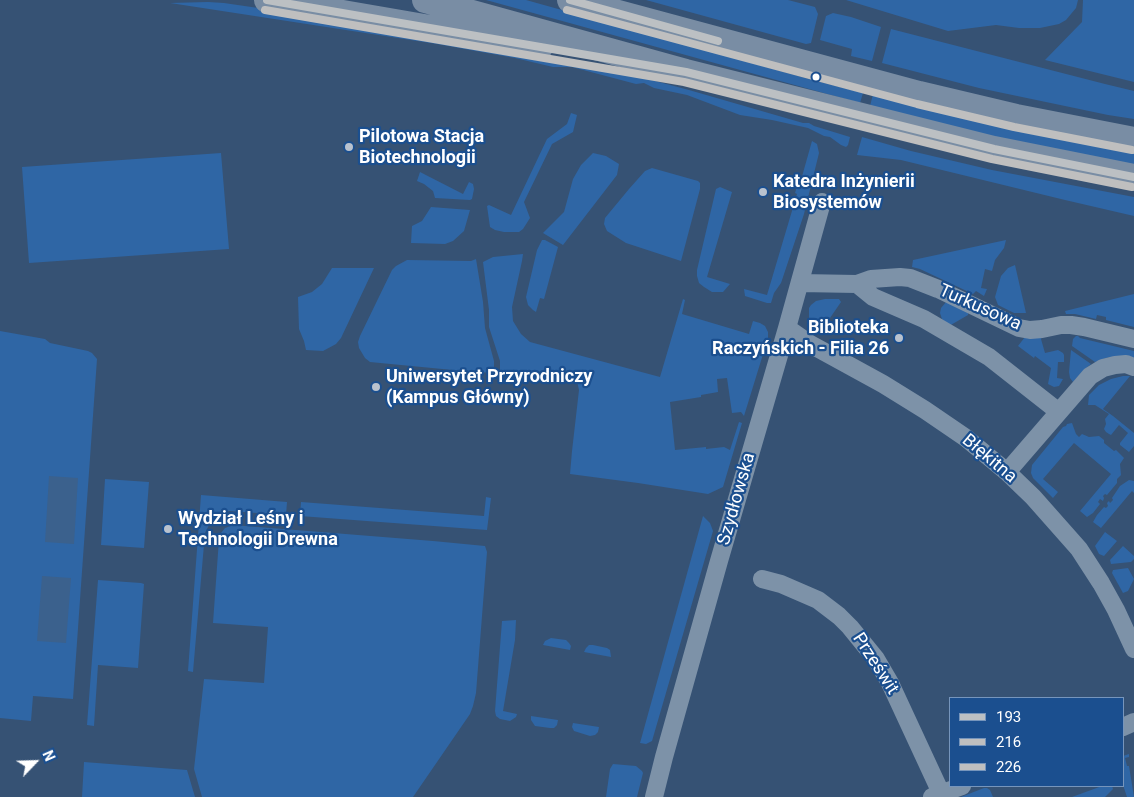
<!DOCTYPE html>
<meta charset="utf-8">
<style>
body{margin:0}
#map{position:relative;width:1134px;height:797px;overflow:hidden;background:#365274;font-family:Roboto,sans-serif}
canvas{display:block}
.legend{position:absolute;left:949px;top:697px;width:175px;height:90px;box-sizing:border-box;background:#1b4f8f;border:1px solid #7695bc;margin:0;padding:6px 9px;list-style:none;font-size:15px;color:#fff}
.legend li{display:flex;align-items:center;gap:10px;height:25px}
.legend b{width:25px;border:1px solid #7695bc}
.north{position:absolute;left:10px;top:737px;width:50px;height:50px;-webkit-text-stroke:4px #1b4f8f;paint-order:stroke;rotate:66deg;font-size:14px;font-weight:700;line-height:20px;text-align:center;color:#fff}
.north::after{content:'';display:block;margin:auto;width:18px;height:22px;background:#fff;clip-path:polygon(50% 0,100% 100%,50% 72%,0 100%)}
</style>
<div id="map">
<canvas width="1134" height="797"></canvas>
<ul class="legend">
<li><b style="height:6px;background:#bcc0c3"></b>193</li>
<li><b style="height:6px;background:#bfbfbf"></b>216</li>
<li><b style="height:6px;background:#bfbfbf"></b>226</li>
</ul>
<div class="north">N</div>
</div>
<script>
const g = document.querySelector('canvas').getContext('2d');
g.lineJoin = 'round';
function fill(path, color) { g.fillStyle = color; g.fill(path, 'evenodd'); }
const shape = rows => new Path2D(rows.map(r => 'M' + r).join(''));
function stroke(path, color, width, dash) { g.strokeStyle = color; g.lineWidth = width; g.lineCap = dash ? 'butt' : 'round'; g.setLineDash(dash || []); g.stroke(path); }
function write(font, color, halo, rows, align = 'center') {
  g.font = font + ' Roboto,sans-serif'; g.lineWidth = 4.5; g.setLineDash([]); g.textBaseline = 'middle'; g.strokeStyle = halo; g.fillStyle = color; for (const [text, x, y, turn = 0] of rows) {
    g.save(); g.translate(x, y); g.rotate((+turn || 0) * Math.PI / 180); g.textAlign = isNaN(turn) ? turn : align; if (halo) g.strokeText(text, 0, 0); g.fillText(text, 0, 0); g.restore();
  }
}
const green = shape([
 [486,0,526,0,809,79,863,93,860,103],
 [646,0,788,0,815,7,818,14,811,43,806,44],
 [846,0,1078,0,1076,8,1066,20,1059,24,1040,28,1019,28,996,25,948,31],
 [1083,0,1134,0,1134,82,1045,60,1082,22],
 [208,2,224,3,375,25,485,44,610,69,689,90,803,123,809,123,814,126,850,137,848,145,846,147,841,145,830,137,824,136,808,128,772,120,740,115,687,95,654,88,644,83,636,84,572,67,553,67,515,58,437,44,170,3],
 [833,13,851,17,881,27,872,61,851,56,852,49,820,40,826,16],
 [891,29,1105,84,1134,91,1134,119,1108,115,979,88,882,63],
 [873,94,1134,152,1134,165,989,136,870,106],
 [571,113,577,115,573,132,552,144,524,202,530,218,523,229,519,232,504,232,495,230,490,227,487,206,489,205,511,215,547,139,567,124],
 [862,137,911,151,992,170,1134,197,1134,216,1065,200,901,160,857,155],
 [812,141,817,144,819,153,804,214,781,283,774,293,771,303,767,303,745,296,744,289,767,295,797,194,795,193,799,180,801,180],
 [221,153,229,249,29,263,22,167],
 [593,153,606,156,619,164,617,175,563,245,543,233,564,212,573,179,581,165],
 [652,168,698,181,700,183,700,189,681,261,626,243,607,231,604,224,605,218,629,189,645,171],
 [420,172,463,194,469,182,473,184,474,189,472,199,470,200,435,198,433,191,424,184,417,181],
 [720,187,732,192,707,277,730,284,723,292,712,292,704,287,699,283,697,276,697,270,716,189],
 [431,207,470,210,464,231,453,241,445,244,411,243,412,226,422,221],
 [542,240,545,240,558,247,544,299,540,298,536,312,533,310,528,305,526,297,537,250],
 [1006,240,1004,248,995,260,992,271,985,269,981,288,987,289,984,296,976,291,973,294,920,269,912,267,913,260],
 [523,254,522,261,512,307,513,321,521,334,530,342,660,377,683,299,685,300,682,314,749,334,753,321,760,323,765,326,768,332,768,338,744,416,741,412,732,413,727,378,717,379,718,392,701,395,701,397,670,402,675,450,706,447,706,449,724,447,730,450,739,422,742,423,723,487,708,494,638,483,570,474,572,451,579,390,577,381,500,373,500,361,489,327,489,310,483,262,493,257],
 [476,259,483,302,485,328,494,361,494,373,463,371,370,362,365,358,359,348,358,342,360,336,392,270,396,266,407,260,471,261],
 [1015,265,1026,313,1014,313,998,305,995,297,1001,276,1008,268],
 [332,268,374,268,341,338,336,344,323,351,306,350,304,341,299,329,298,297,312,292,322,284],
 [1134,294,1134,327,1106,320,1106,317,1097,315,1096,319,1075,314,1066,314,1065,311],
 [825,299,839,299,841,302,819,334,811,324,809,319,809,308,811,305,816,301],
 [946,302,968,310,968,315,949,326,942,319,940,313,941,308],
 [0,331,45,339,50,343,88,351,92,353,97,359,73,699,33,696,31,721,0,718],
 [1076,336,1078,336,1080,338,1134,351,1134,358,1117,356,1106,358,1095,362,1072,346,1073,339],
 [1025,337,1042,337,1041,339,1045,353,1058,350,1063,353,1064,355,1064,362,1058,362,1057,378,1063,379,1059,386,1054,387,1048,384,1051,368,1035,356,1034,358,1018,346],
 [1071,350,1091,364,1085,369,1073,382,1070,378,1069,372],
 [1123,376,1130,376,1103,409,1113,416,1134,433,1134,446,1129,452,1120,445,1120,443,1128,433,1119,425,1111,435,1109,434,1106,432,1104,429,1106,424,1105,419,1109,414,1095,405,1088,405,1089,395,1099,385,1111,379],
 [1072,423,1076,434,1079,437,1082,434,1089,437,1099,436,1104,440,1104,443,1114,451,1116,450,1124,458,1120,464,1121,475,1117,479,1117,483,1107,495,1105,494,1103,496,1104,498,1103,501,1100,499,1098,502,1100,504,1093,513,1087,517,1080,511,1111,474,1074,443,1043,479,1058,492,1053,498,1033,478,1031,473,1032,465,1063,427,1066,426,1067,424],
 [105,479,149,482,144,548,101,545],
 [1129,480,1134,481,1134,493,1132,491,1101,528,1093,522,1097,515,1104,507,1106,508,1108,506,1107,503,1109,501,1110,503,1113,500,1112,498,1120,486],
 [201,495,287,502,286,515,229,511,214,517,210,523,205,533,193,672,188,671],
 [486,497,491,498,487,530,300,516,301,502,484,516],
 [703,516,710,523,713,531,652,741,646,744,640,743],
 [233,525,433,541,485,546,487,552,476,693,473,706,470,714,413,797,202,797,194,769,204,679,264,683,268,627,213,623,219,539,221,533,225,528],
 [1105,532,1117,541,1104,556,1099,554,1095,546],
 [1123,546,1134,556,1134,559,1131,562,1111,564,1110,560],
 [1128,568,1134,579,1128,591,1123,593,1112,573,1113,570],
 [98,580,141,583,144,584,138,668,98,665,94,726,87,725],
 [516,620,515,640,503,711,517,714,516,717,510,721,500,719,496,716,495,711,502,621],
 [551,638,566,640,569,643,571,646,570,650,543,645,545,641],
 [589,645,593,645,607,648,610,650,611,657,584,652,586,648],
 [531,716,558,720,557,725,554,728,550,728,535,726,531,720],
 [573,723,599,727,598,732,595,735,590,736,574,731,572,727],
 [1129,754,1129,757,1125,758,1127,766,1129,766,1134,797,1127,797,1123,785,1123,756],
 [84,762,187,770,195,797,82,797],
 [613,764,636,766,642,771,643,773,637,797,606,797,610,769],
 [1102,786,1112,786,1113,789,1105,797,1072,797],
 [984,788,987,788,990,790,993,797,961,797]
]);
const water = shape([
 [49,476,78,478,74,544,45,542],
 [42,576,71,578,66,643,37,641]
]);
const minor = shape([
 [800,283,857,284,871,279,900,277,910,278,938,289,1019,328,1030,330,1042,329,1061,325,1071,325,1084,327,1134,339],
 [857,284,873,297,924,319,989,357,1059,412],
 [787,328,810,344,883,384,925,410,966,438,1007,472,1033,497,1079,549,1101,583,1116,610,1134,649],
 [1007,472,1090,376,1103,368,1115,365,1126,364,1134,367],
 [762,579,781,584,818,600,839,616,850,627,876,659,890,683,941,793],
 [1123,727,1134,722],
 [654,797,664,757,719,561,787,328,822,202],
 [932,797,962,786]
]);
const secondary = shape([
 [267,0,540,47],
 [425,0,686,72,994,149,1134,177],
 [570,0,919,94,1016,117,1134,140]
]);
const bus1 = shape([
 [267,0,686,72,994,149,1134,177],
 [570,0,718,41]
]);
const bus2 = shape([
 [265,10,684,82,992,159,1132,187]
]);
const bus3 = shape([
 [567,10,917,104,1014,127,1132,150]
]);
const markers = [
 [816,77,4.5,"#fff"],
 [349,147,5,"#b9c2ce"],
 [763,192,5,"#b9c2ce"],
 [899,338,5,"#b9c2ce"],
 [376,387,5,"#b9c2ce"],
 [168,529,5,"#b9c2ce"]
];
const poiNames = [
 ["Pilotowa Stacja",359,137],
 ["Biotechnologii",359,158],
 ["Katedra Inżynierii",773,182],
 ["Biosystemów",773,203],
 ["Biblioteka",889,328,"right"],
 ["Raczyńskich - Filia 26",889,349,"right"],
 ["Uniwersytet Przyrodniczy",386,377],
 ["(Kampus Główny)",386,398],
 ["Wydział Leśny i",178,519],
 ["Technologii Drewna",178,540]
];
const streetNames = [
 ["Turkusowa",980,308,24],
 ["Błękitna",989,459,40],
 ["Szydłowska",737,499,-74],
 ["Prześwit",875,664,57]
];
fill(green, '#2f66a5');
fill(water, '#3b618d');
stroke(minor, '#7d92a8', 18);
stroke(secondary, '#798da4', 26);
stroke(bus1, '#bcc0c3', 8);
stroke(bus2, '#bfbfbf', 8);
stroke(bus3, '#bfbfbf', 8);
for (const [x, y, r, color] of markers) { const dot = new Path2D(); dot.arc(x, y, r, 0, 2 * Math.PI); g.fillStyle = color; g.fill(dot); stroke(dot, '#1b4f8f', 2); }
write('bold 18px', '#fff', '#1b4f8f', poiNames, 'left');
write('18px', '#fff', '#1b4f8f', streetNames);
</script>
